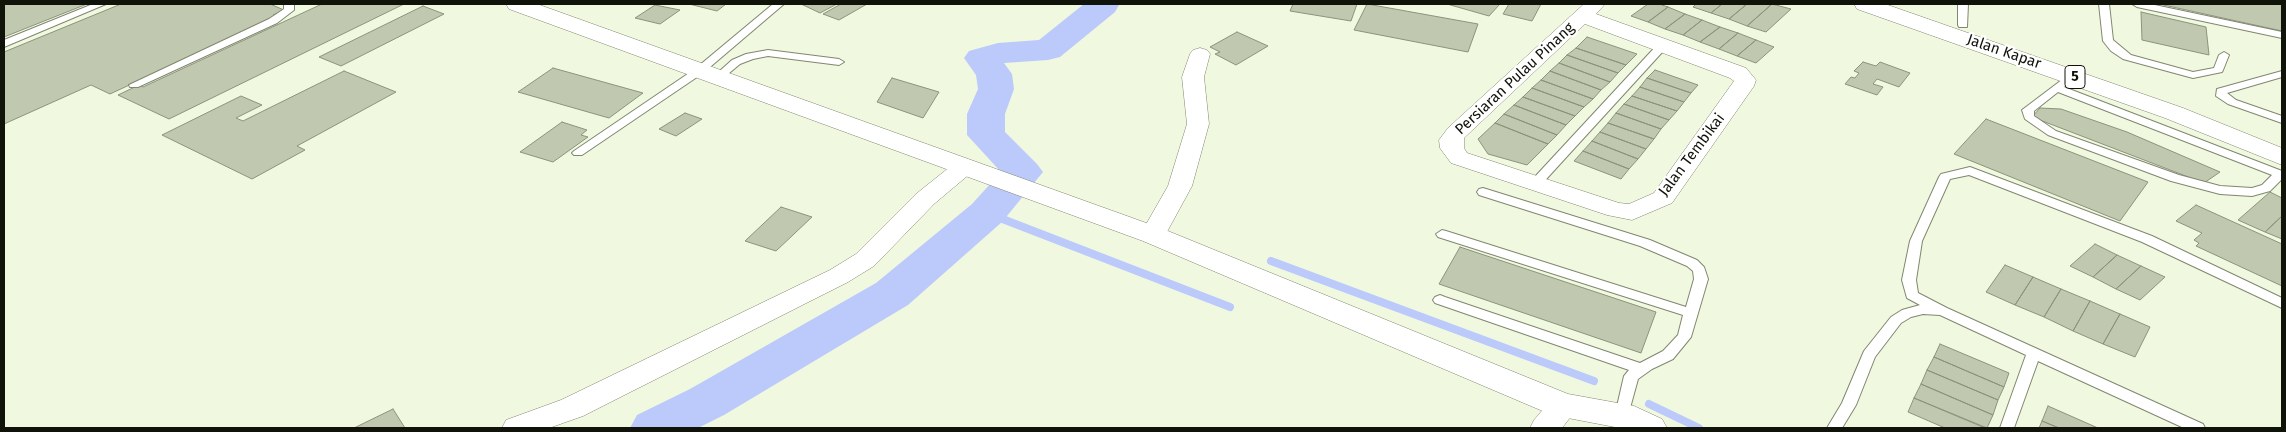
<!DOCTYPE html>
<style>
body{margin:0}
#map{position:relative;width:2286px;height:432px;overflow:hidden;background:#f0f8df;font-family:"Fira Sans",sans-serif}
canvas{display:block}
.frame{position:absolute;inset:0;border:5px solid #10130a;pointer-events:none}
</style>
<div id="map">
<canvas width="2286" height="432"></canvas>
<div class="frame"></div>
</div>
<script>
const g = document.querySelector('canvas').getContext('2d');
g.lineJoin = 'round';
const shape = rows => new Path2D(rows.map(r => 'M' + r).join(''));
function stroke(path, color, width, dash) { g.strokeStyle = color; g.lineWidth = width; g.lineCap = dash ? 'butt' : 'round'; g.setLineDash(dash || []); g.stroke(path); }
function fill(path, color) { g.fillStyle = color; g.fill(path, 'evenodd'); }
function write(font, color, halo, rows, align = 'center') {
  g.font = font + ' "Fira Sans",sans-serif'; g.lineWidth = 4.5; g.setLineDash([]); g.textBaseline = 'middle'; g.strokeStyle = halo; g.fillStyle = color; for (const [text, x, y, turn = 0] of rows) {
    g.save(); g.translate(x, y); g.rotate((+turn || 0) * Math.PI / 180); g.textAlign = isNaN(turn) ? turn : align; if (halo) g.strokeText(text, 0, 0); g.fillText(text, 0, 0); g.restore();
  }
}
const stream = shape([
 [987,213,1230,307],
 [1271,261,1594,381],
 [1649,404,1699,428]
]);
const river = shape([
 [1084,4,1119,5,1115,12,1060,57,1048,60,1004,63,1012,74,1014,89,1005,114,1005,132,1037,164,1043,172,1002,222,908,305,724,415,698,428,630,428,637,415,690,389,876,283,972,204,1001,172,967,135,967,114,978,89,976,75,964,58,969,51,998,43,1039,40,1084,4]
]);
const building = shape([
 [4,4,87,4,4,37,4,4],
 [121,4,270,4,284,10,273,15,278,16,110,94,91,85,4,124,4,52,121,4],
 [322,4,404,4,169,119,118,95,139,85,143,87,322,4],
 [689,4,726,4,717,11,689,4],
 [801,4,837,4,820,13,801,4],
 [841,4,867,4,839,20,823,14,841,4],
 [1293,4,1357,4,1351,21,1290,11,1293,4],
 [1367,4,1478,24,1468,52,1354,30,1367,4],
 [1447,4,1500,4,1489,16,1447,4],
 [1509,4,1541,4,1532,21,1503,14,1509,4],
 [1648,4,1659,4,1668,7,1648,22,1631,16,1648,4],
 [1696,4,1722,4,1711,13,1693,7,1696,4],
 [1722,4,1747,4,1729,19,1711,13,1722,4],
 [1747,4,1772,4,1747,26,1729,19,1747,4],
 [1772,4,1791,9,1766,32,1747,26,1772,4],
 [2159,4,2282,4,2282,31,2159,4],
 [655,5,680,10,660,24,635,18,655,5],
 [423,6,444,14,341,66,319,57,423,6],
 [1668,7,1685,14,1665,29,1648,22,1668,7],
 [2141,12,2206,27,2209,55,2142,40,2141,12],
 [1685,14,1702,20,1683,35,1665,29,1685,14],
 [1702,20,1720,27,1700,42,1683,35,1702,20],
 [1720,27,1738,33,1719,49,1700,42,1720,27],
 [1237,32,1268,46,1236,65,1215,54,1220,52,1210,47,1237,32],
 [1738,33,1756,40,1737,56,1719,49,1738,33],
 [1587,37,1637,54,1626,65,1576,48,1587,37],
 [1756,40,1774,47,1756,63,1737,56,1756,40],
 [1576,48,1626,65,1618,73,1567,55,1576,48],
 [1567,55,1618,73,1610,82,1559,63,1567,55],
 [1863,62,1876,66,1880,62,1910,73,1899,87,1877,79,1873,84,1883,87,1877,95,1845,84,1851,77,1855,78,1859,73,1854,71,1863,62],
 [1559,63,1610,82,1601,90,1550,71,1559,63],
 [553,68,643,93,609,118,518,92,553,68],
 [1655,70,1698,85,1691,93,1647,78,1655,70],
 [344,71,396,92,297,146,305,150,252,179,162,135,241,96,262,105,236,118,243,121,344,71],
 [1550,71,1601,90,1593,99,1541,80,1550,71],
 [892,78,939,92,923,118,877,102,892,78],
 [1647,78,1691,93,1684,102,1640,87,1647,78],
 [1541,80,1593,99,1584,107,1532,88,1541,80],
 [1640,87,1684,102,1677,111,1632,96,1640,87],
 [1532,88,1584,107,1575,116,1523,97,1532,88],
 [1632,96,1677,111,1669,120,1624,104,1632,96],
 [1523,97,1575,116,1566,125,1514,105,1523,97],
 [1624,104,1669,120,1661,129,1616,113,1624,104],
 [1514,105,1566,125,1557,135,1504,114,1514,105],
 [2040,108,2061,109,2127,132,2220,172,2204,183,2032,117,2040,108],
 [685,113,702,119,676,136,659,129,685,113],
 [1616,113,1661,129,1654,139,1608,123,1616,113],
 [1504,114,1557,135,1548,144,1495,123,1504,114],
 [1986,119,2148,182,2120,221,1954,154,1986,119],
 [562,122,587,130,581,135,588,137,553,162,520,152,562,122],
 [1495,123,1548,144,1527,165,1488,154,1478,139,1495,123],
 [1608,123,1654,139,1646,149,1600,132,1608,123],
 [1600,132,1646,149,1638,159,1592,141,1600,132],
 [1592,141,1638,159,1629,169,1583,151,1592,141],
 [1583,151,1629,169,1621,179,1574,161,1583,151],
 [2270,192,2282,198,2282,216,2265,232,2238,220,2270,192],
 [2196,205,2282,244,2282,286,2196,246,2199,243,2194,240,2202,233,2176,221,2196,205],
 [781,207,812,217,776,251,745,241,781,207],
 [2282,216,2282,239,2265,232,2282,216],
 [2095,244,2117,255,2093,277,2070,266,2095,244],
 [1460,247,1656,312,1641,353,1439,284,1460,247],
 [2117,255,2141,266,2116,289,2093,277,2117,255],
 [2005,265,2033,277,2015,305,1986,292,2005,265],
 [2141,266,2165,277,2140,300,2116,289,2141,266],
 [2033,277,2061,289,2044,317,2015,305,2033,277],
 [2061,289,2090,301,2073,331,2044,317,2061,289],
 [2090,301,2120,314,2103,344,2073,331,2090,301],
 [2120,314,2150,327,2135,357,2103,344,2120,314],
 [1940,344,2009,373,2004,387,1934,357,1940,344],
 [1934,357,2004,387,1998,400,1927,370,1934,357],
 [1927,370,1998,400,1993,415,1921,384,1927,370],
 [1921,384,1993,415,1987,428,1914,398,1921,384],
 [1914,398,1985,428,1945,428,1908,412,1914,398],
 [2048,406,2098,428,2059,428,2042,421,2048,406],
 [393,409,405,428,354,428,393,409],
 [2042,421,2059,428,2039,428,2042,421]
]);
const lane = shape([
 [93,4,106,4,4,47,4,40,93,4],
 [284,4,294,4,294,10,277,23,138,87,130,87,129,85,269,19,284,9,284,4],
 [773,4,784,4,703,73,582,155,574,155,572,153,574,151,695,69,773,4],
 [1958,4,1968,4,1967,27,1959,27,1958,25,1958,4],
 [2099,4,2109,4,2113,40,2131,55,2193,72,2214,68,2219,55,2224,52,2229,55,2223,70,2222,72,2193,78,2123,59,2111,51,2103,41,2099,4],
 [2132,4,2150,4,2282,32,2282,38,2137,7,2132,4],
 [1662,43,1667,46,1666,48,1539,187,1531,187,1529,184,1531,181,1658,44,1662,43],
 [768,50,839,59,844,62,839,65,768,56,753,59,740,64,722,79,718,80,713,77,732,60,746,54,768,50],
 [2282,71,2282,77,2227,93,2236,100,2282,116,2282,123,2228,104,2216,96,2217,89,2282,71],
 [2071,73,2076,76,2064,87,2282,171,2282,179,2270,191,2252,196,2220,194,2171,181,2048,135,2025,119,2022,110,2071,73],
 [2058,92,2272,175,2262,185,2252,188,2220,186,2179,175,2056,131,2034,116,2034,111,2058,92],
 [1970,167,2152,236,2282,298,2282,308,2142,242,1969,175,1950,179,1922,241,1916,280,1918,293,1947,308,2203,424,2205,428,2184,428,2038,361,2014,428,2000,428,2026,355,1940,315,1923,314,1911,317,1901,323,1875,357,1856,405,1842,428,1827,428,1842,403,1864,351,1891,317,1902,310,1920,305,1907,298,1902,280,1910,241,1939,177,1941,174,1970,167],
 [1483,188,1650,240,1697,260,1704,267,1708,279,1691,337,1673,359,1652,369,1638,379,1627,419,1622,421,1617,419,1615,415,1624,376,1629,370,1435,303,1433,300,1435,297,1440,295,1445,297,1640,363,1663,351,1678,335,1683,315,1438,237,1436,234,1442,230,1446,231,1686,307,1694,279,1693,271,1687,266,1640,246,1479,195,1477,192,1479,189,1483,188]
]);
const street = shape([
 [1584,4,1605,4,1596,14,1746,68,1756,80,1754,86,1672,203,1632,220,1607,215,1451,163,1440,148,1439,140,1448,128,1584,4],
 [1585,24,1730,78,1734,81,1654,193,1629,204,1619,203,1467,153,1464,148,1464,138,1585,24],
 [1200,48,1207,50,1210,54,1204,77,1209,124,1192,186,1162,241,1153,243,1144,241,1140,235,1168,186,1187,124,1182,77,1190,54,1193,50,1200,48],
 [964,160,972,162,976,167,972,172,934,204,874,266,848,282,583,416,549,428,502,428,506,420,561,400,830,270,856,254,916,194,956,162,964,160],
 [1564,395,1575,398,1579,406,1562,428,1530,428,1534,420,1553,398,1564,395]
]);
const primary = shape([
 [506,4,537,4,1163,229,1568,394,1634,406,1662,419,1667,428,1620,428,1552,415,1143,241,509,9,506,4]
]);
const highway = shape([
 [1854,4,1885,4,2183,108,2282,148,2282,165,2165,118,1857,9,1854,4]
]);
const shields = [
 [2075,77,20]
];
const shieldNames = [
 ["5",2075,77]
];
const streetNames = [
 ["Jalan Kapar",2004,52,19],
 ["Persiaran Pulau Pinang",1515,79,-43],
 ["Jalan Tembikai",1692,155,-53]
];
stroke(stream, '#bbcafa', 8);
fill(river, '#bbcafa');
fill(building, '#c0c8af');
stroke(building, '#8c937c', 1);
stroke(lane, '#808770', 2);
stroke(street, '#808770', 1);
stroke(primary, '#808770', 1);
stroke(highway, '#808770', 1);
fill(lane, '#fff');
fill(street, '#fff');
fill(primary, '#fff');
fill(highway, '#fff');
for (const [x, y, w] of shields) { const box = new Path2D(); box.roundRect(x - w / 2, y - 11.5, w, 23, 4); g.fillStyle = '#fff'; g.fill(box); stroke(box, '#10130a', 1); }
write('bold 14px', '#10130a', null, shieldNames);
write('15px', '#10130a', '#fff', streetNames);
</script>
